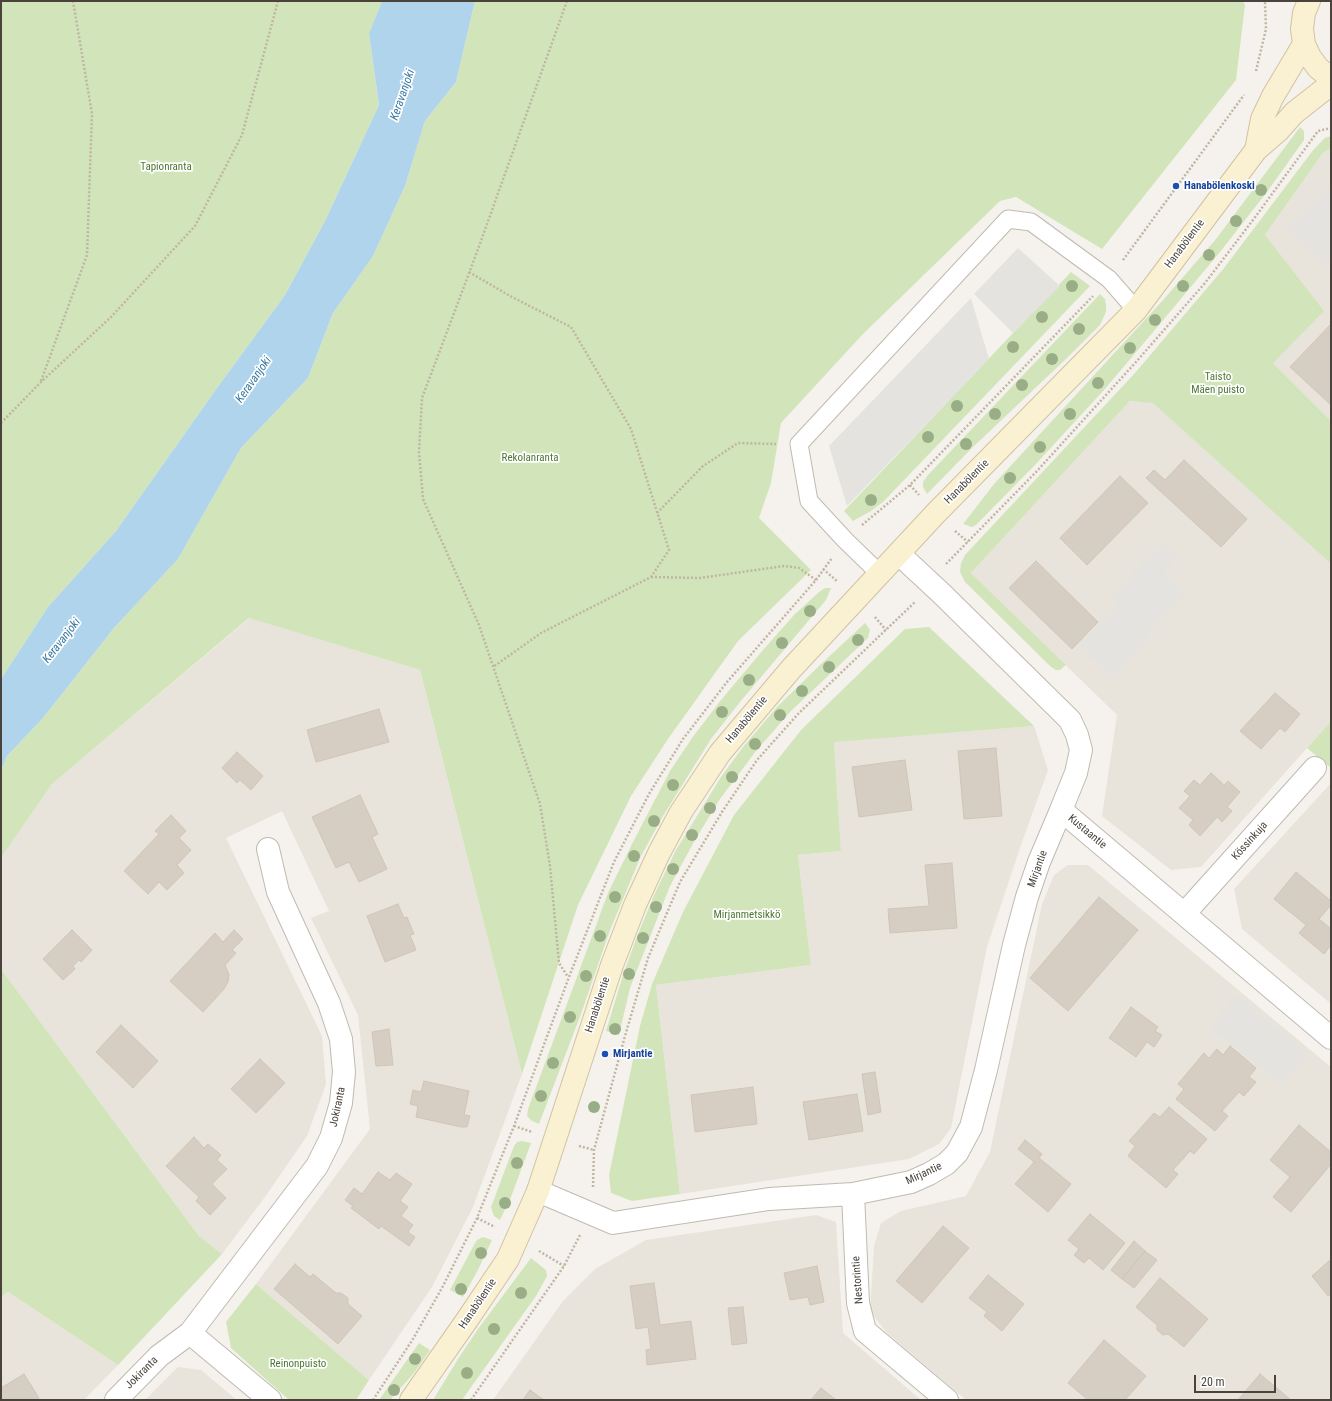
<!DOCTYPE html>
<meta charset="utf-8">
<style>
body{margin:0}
#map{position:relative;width:1332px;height:1401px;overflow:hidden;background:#f5f2ed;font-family:"Roboto Condensed",sans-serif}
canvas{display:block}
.frame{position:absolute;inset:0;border:2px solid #49433b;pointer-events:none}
.scale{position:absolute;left:1194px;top:1375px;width:82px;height:18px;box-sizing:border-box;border:2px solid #49433b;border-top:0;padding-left:5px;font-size:12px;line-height:14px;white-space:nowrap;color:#49433b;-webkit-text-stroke:3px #fff;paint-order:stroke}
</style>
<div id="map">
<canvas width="1332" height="1401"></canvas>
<div class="frame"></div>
<div class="scale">20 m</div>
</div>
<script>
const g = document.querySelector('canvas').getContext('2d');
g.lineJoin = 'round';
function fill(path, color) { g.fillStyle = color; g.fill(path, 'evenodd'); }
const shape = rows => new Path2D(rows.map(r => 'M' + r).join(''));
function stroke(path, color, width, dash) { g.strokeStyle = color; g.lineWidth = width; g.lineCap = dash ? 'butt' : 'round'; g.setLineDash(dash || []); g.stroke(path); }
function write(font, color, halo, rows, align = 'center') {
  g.font = font + ' "Roboto Condensed",sans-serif'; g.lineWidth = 3.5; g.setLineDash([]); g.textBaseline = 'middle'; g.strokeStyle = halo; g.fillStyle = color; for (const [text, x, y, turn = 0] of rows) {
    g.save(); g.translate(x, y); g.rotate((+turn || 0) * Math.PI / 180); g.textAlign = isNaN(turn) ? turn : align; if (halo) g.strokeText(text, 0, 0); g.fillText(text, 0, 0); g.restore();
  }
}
const residential = shape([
 [1331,148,1331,421,1273,363,1265,235,1323,153],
 [1130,401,1153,402,1331,564,1331,721,1201,867,1171,870,1102,816,1117,715,971,573],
 [250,618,420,670,522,1074,473,1207,432,1287,369,1380,256,1284,370,1129,358,1015,311,918,329,911,282,811,226,838,322,1036,326,1084,307,1136,265,1197,222,1254,199,1236,1,969,1,858,52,784],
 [1034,726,1048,770,1021,845,987,947,951,1128,939,1144,909,1159,680,1194,656,985,811,965,798,855,841,851,834,741],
 [1331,783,1331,1004,1242,929,1234,889],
 [1068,865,1088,865,1331,1067,1331,1400,966,1400,886,1332,870,1311,874,1246,881,1223,901,1211,966,1196,990,1152,1042,904,1054,875],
 [816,1215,836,1222,843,1333,921,1400,493,1400,563,1301,595,1269,646,1240],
 [8,1292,118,1365,84,1400,1,1400,1,1297],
 [178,1367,201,1370,237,1400,145,1400]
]);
const green = shape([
 [1,1,382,1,369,35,379,105,325,221,285,295,217,388,116,531,48,607,1,679],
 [475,1,1243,1,1245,5,1236,80,1102,249,1016,197,1000,201,862,335,781,423,771,483,759,518,811,570,738,641,668,739,631,796,578,905,522,1074,420,670,249,618,52,784,1,858,1,770,7,756,43,718,114,628,178,559,241,448,308,378,333,313,373,256,405,186,425,121,456,82],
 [1300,127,1304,131,1304,140,1267,192,1220,252,1154,331,1104,390,1035,465,976,525,972,527,963,524,994,484,1164,299,1216,239],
 [1331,136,1331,148,1323,153,1265,235,1324,311,1273,363,1331,421,1331,564,1153,403,1130,401,971,573,1066,665,1060,670,1056,670,1051,667,965,582,960,572,961,563,965,555,1135,373,1224,268,1314,149,1325,138],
 [1071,272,1090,286,883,502,871,511,853,521,844,511],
 [1100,294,1105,299,1106,305,1106,312,1100,325,1067,358,972,448,927,494,923,487,923,482,928,475],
 [825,588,831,588,826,600,740,702,711,739,663,816,641,856,610,930,581,1014,539,1124,532,1121,527,1116,528,1109,608,893,632,844,670,771,692,738,721,700,763,650,794,615,819,592],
 [865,623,870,630,868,638,791,711,756,751,720,799,695,840,670,886,630,988,619,1035,606,1031,623,975,638,934,655,893,676,850,721,777,743,747,777,707,820,665],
 [929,627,1034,726,834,742,841,851,798,855,811,965,656,985,680,1194,632,1201,611,1193,609,1175,640,1026,652,984,683,912,734,815,801,730,905,629],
 [1331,721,1331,768,1307,748],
 [1,969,199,1236,222,1254,118,1365,8,1292,1,1297],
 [522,1141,531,1143,511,1197,500,1220,494,1216,491,1207,514,1146,517,1142],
 [483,1237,492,1240,478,1270,463,1297,450,1290,475,1243,477,1240],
 [531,1258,546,1270,547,1276,536,1296,462,1400,433,1400,458,1359,478,1329],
 [256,1284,369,1380,356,1400,289,1400,231,1348,226,1322],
 [419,1343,430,1350,414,1373,390,1400,379,1400]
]);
const parking = shape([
 [1331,182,1331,269,1288,227],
 [1018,248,1060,286,1013,333,974,294],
 [971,298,989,359,847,506,829,446],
 [1160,543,1176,557,1164,573,1184,593,1113,678,1079,646,1119,604,1112,596],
 [1236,995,1307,1053,1281,1084,1209,1027]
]);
const water = shape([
 [382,1,475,1,456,82,425,121,405,186,373,256,333,313,308,378,241,448,178,559,114,628,43,718,7,756,1,770,1,679,48,607,116,531,217,388,285,295,325,221,379,105,369,34]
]);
const building = shape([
 [1331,324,1331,405,1290,367,1331,324],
 [1184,460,1247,519,1221,547,1146,478,1154,470,1165,480,1184,460],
 [1120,476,1148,503,1087,565,1060,538,1120,476],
 [1036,561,1098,622,1072,649,1009,588,1036,561],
 [1275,693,1300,714,1285,732,1280,728,1261,749,1240,731,1275,693],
 [379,709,389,742,316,762,307,730,379,709],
 [996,748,1002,816,964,819,958,751,996,748],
 [237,752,263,776,251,790,240,780,237,783,222,768,237,752],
 [905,760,912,810,859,817,852,767,905,760],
 [1211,773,1224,785,1228,781,1240,792,1227,807,1232,811,1222,822,1217,817,1200,836,1189,825,1193,820,1179,808,1190,796,1184,791,1194,780,1200,785,1211,773],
 [360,795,378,834,372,837,387,869,359,882,349,862,336,868,312,817,360,795],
 [171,815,186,831,179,838,191,850,177,865,184,873,167,890,159,882,148,894,124,871,159,834,155,831,171,815],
 [952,863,957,928,890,933,888,909,929,906,925,865,952,863],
 [1296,872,1331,901,1331,905,1319,919,1331,929,1331,945,1324,954,1299,933,1306,925,1274,899,1296,872],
 [1099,897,1138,930,1068,1011,1030,978,1099,897],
 [398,904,404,918,407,917,414,934,410,935,416,950,385,962,367,916,398,904],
 [72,930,92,950,81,962,79,960,73,966,75,969,63,980,43,959,72,930],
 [234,930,243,939,232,950,236,953,225,965,229,975,228,982,224,989,203,1012,170,981,215,933,223,942,234,930],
 [1131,1007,1158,1027,1155,1031,1162,1035,1154,1047,1147,1042,1136,1057,1109,1038,1131,1007],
 [121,1025,158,1061,133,1088,96,1052,121,1025],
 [389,1029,393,1065,376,1066,372,1032,389,1029],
 [1230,1046,1256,1068,1249,1077,1256,1082,1244,1096,1239,1092,1222,1111,1228,1116,1215,1131,1176,1099,1184,1089,1178,1084,1204,1053,1209,1058,1217,1049,1223,1055,1230,1046],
 [260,1059,285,1083,256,1113,231,1089,260,1059],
 [875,1072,881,1112,868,1115,862,1074,875,1072],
 [424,1081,469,1091,464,1115,470,1116,467,1127,461,1127,416,1117,418,1106,410,1104,413,1090,421,1092,424,1081],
 [753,1087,757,1124,695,1132,691,1095,753,1087],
 [857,1094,863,1131,809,1140,803,1102,857,1094],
 [1169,1107,1207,1139,1194,1154,1190,1151,1173,1170,1178,1174,1166,1188,1128,1156,1135,1146,1129,1141,1154,1113,1160,1117,1169,1107],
 [1299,1125,1331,1152,1331,1164,1291,1212,1273,1197,1290,1177,1270,1160,1299,1125],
 [194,1137,204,1148,208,1144,221,1155,217,1160,227,1169,212,1184,226,1198,210,1215,196,1201,199,1197,166,1166,194,1137],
 [1025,1140,1042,1154,1039,1158,1071,1184,1048,1212,1015,1184,1034,1162,1018,1149,1025,1140],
 [378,1172,390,1180,396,1173,412,1184,400,1201,408,1207,401,1216,413,1225,408,1232,415,1237,409,1246,381,1226,379,1229,351,1208,353,1206,345,1200,354,1188,362,1194,378,1172],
 [1090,1214,1125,1243,1103,1270,1089,1258,1084,1263,1074,1255,1079,1249,1068,1240,1090,1214],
 [943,1226,969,1248,922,1303,896,1281,943,1226],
 [1134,1241,1145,1251,1122,1279,1111,1270,1134,1241],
 [1145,1251,1157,1260,1134,1288,1122,1279,1145,1251],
 [1329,1261,1331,1263,1331,1294,1328,1296,1312,1276,1329,1261],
 [295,1264,310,1277,313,1274,336,1293,341,1293,348,1298,348,1304,362,1316,338,1344,274,1289,295,1264],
 [817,1266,824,1302,810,1305,808,1297,790,1300,784,1273,817,1266],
 [988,1275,1024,1304,1002,1331,984,1316,987,1312,969,1298,988,1275],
 [1160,1278,1208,1319,1184,1347,1168,1334,1163,1335,1157,1330,1157,1325,1136,1307,1160,1278],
 [654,1283,660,1325,691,1321,696,1359,647,1365,646,1350,651,1349,648,1327,636,1329,630,1286,654,1283],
 [743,1307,747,1343,732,1345,728,1308,743,1307],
 [1104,1340,1146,1376,1125,1400,1088,1400,1068,1383,1104,1340],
 [24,1374,39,1398,36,1400,1,1400,1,1388,24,1374],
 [1260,1374,1291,1400,1238,1400,1260,1374],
 [821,1388,836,1400,811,1400,821,1388],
 [530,1390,544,1400,523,1400,530,1390]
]);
const path = shape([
 [567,1,477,252,422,398,419,452,423,499,479,625,540,804,550,866,559,963,568,977],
 [1256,71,1266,29,1265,1],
 [1123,260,1244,95],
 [469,272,510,296,571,327,631,429,669,550,651,577,541,633,493,667],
 [41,381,87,255,92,114,73,1],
 [1,423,41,382,111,317,195,226,242,135,278,1],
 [910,485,919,495],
 [657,513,703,466,738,443,776,444],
 [862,525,910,485,1093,296],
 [955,531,968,542],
 [946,564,1037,471,1136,362,1205,283,1256,216,1318,131,1331,128],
 [823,569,838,582],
 [651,577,700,578,784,566,799,568,816,580],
 [875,617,886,630],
 [514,1126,532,1132],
 [579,1146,594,1150],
 [593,1187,594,1150,625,1036,648,958,680,882,722,812,757,760,799,713,915,602],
 [477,1218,495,1227],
 [539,1251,564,1266],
 [373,1400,413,1339,443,1286,477,1218,514,1126,569,977,614,862,649,794,683,739,727,682,816,580,832,558],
 [471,1400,564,1266,580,1235]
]);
const lane = shape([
 [879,573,845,540,809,501,799,444,1008,219,1031,222,1109,279,1136,310]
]);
const street = shape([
 [899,554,942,594,1070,720,1077,735,1081,750,1076,773,1061,810,1331,1038],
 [268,849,278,892,329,1003,341,1039,344,1072,341,1103,331,1138,317,1166,190,1333,270,1400],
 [1184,914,1315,768],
 [538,1191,613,1223,769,1199,853,1194,911,1182,929,1174,946,1164,957,1153,971,1127,986,1070,1014,945,1027,897,1039,862,1061,810],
 [853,1194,858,1303,865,1331,947,1400],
 [116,1400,159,1356,190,1333]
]);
const secondary = shape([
 [1309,1,1304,13,1302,29,1304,44,1310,57,1318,68,1331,78],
 [1256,150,1262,119,1273,96,1304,44],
 [411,1400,467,1320,508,1259,538,1191,612,965,635,905,659,853,681,812,720,753,791,669,936,513,1136,310,1256,150,1278,131,1294,113,1331,84]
]);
const trees = [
 [1261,190],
 [1236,221],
 [1209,255],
 [1072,286],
 [1183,286],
 [1042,317],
 [1155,320],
 [1079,329],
 [1013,347],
 [1130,348],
 [1052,359],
 [1098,383],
 [1022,385],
 [957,406],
 [995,414],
 [1070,414],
 [928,437],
 [966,444],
 [1040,447],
 [1010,478],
 [871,500],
 [810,611],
 [858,640],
 [782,643],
 [829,667],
 [749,680],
 [802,691],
 [722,712],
 [780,715],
 [755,744],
 [732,777],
 [673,785],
 [710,808],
 [654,821],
 [692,835],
 [634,856],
 [673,869],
 [615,897],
 [656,907],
 [600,936],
 [643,938],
 [629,974],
 [586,976],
 [570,1017],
 [615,1029],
 [553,1063],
 [541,1096],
 [594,1107],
 [517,1163],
 [505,1203],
 [481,1253],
 [461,1289],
 [521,1293],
 [494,1329],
 [415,1359],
 [467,1373],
 [394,1390]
];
const markers = [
 [1176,186,4,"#1a4fb4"],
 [605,1054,4,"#1a4fb4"]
];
const parkNames = [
 ["Tapionranta",166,167],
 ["Taisto",1218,377],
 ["Mäen puisto",1218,390],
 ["Rekolanranta",530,458],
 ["Mirjanmetsikkö",747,915],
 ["Reinonpuisto",298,1364]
];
const transitNames = [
 ["Hanabölenkoski",1184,186],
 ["Mirjantie",613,1054]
];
const streetNames = [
 ["Hanabölentie",1185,244,-53],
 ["Hanabölentie",967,482,-45],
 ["Hanabölentie",747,720,-50],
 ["Kustaantie",1087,832,40],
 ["Kössinkuja",1250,841,-48],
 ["Mirjantie",1038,869,-70],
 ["Hanabölentie",598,1005,-72],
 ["Jokiranta",338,1107,-78],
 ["Mirjantie",924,1174,-25],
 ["Nestorintie",858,1280,-94],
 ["Hanabölentie",478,1304,-56],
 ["Jokiranta",142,1373,-45]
];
const waterNames = [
 ["Keravanjoki",403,95,-71],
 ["Keravanjoki",254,380,-55],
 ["Keravanjoki",62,641,-52]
];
fill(residential, '#e8e4db');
fill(green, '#d2e5ba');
fill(parking, '#e4e3e0');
fill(water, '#b0d4eb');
fill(building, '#d6cec3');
stroke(building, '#d0c6b7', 1);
stroke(lane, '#c0bab0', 19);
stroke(street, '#c0bab0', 24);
stroke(secondary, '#d0c3a1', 24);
stroke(path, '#c0b5a2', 2.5, [2, 2]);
stroke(lane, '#fff', 17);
stroke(street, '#fff', 22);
stroke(secondary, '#faf0d2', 22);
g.fillStyle = '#99ae86';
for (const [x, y] of trees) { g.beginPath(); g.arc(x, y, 6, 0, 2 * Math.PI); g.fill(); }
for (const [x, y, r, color] of markers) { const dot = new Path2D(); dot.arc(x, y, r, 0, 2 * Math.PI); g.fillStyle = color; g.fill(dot); stroke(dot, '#fff', 1.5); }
write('11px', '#4d7732', '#fff', parkNames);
write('bold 11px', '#164399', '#fff', transitNames, 'left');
write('11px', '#49433b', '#fff', streetNames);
write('italic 12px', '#3a7aa4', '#fff', waterNames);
</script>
